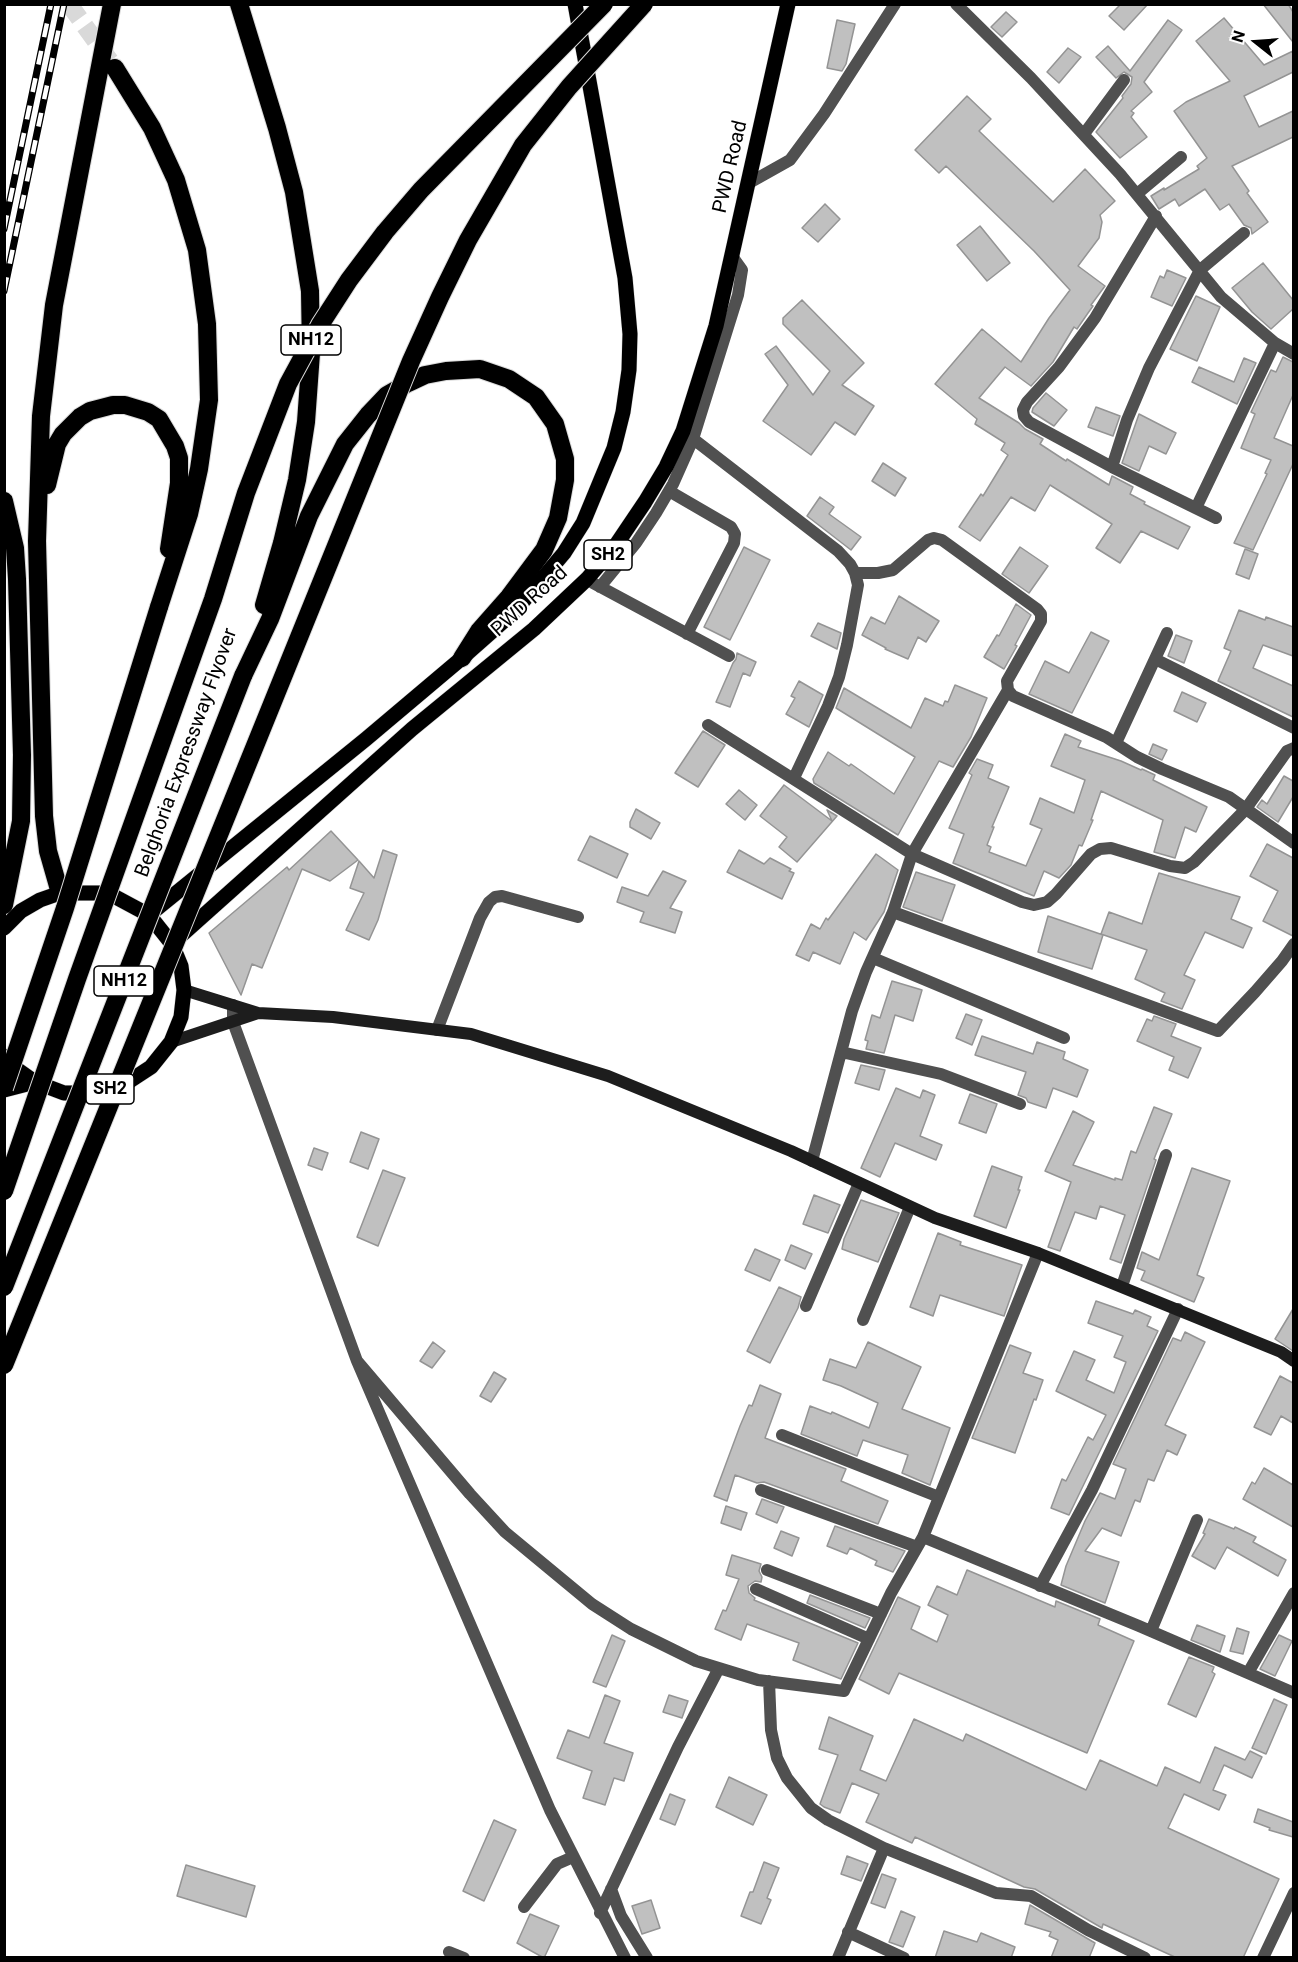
<!DOCTYPE html>
<style>
body{margin:0}
#map{position:relative;width:1298px;height:1962px;overflow:hidden;background:#fff;font-family:Roboto,sans-serif}
canvas{display:block}
.frame{position:absolute;inset:0;border:6px solid #000;pointer-events:none}
.north{position:absolute;left:1226px;top:12px;width:60px;height:60px;-webkit-text-stroke:4px #fff;paint-order:stroke;rotate:287deg;font-size:16px;font-weight:700;line-height:24px;text-align:center;color:#000}
.north::after{content:'';display:block;margin:auto;width:21px;height:27px;background:#000;clip-path:polygon(50% 0,100% 100%,50% 72%,0 100%)}
</style>
<div id="map">
<canvas width="1298" height="1962"></canvas>
<div class="frame"></div>
<div class="north">N</div>
</div>
<script>
const g = document.querySelector('canvas').getContext('2d');
g.lineJoin = 'round';
function fill(path, color) { g.fillStyle = color; g.fill(path, 'evenodd'); }
const shape = rows => new Path2D(rows.map(r => 'M' + r).join(''));
function stroke(path, color, width, dash) { g.strokeStyle = color; g.lineWidth = width; g.lineCap = dash ? 'butt' : 'round'; g.setLineDash(dash || []); g.stroke(path); }
function write(font, color, halo, rows, align = 'center') {
  g.font = font + ' Roboto,sans-serif'; g.lineWidth = 4.5; g.setLineDash([]); g.textBaseline = 'middle'; g.strokeStyle = halo; g.fillStyle = color; for (const [text, x, y, turn = 0] of rows) {
    g.save(); g.translate(x, y); g.rotate((+turn || 0) * Math.PI / 180); g.textAlign = isNaN(turn) ? turn : align; if (halo) g.strokeText(text, 0, 0); g.fillText(text, 0, 0); g.restore();
  }
}
const building = shape([
 [1121,4,1148,4,1124,30,1109,16,1121,4],
 [1263,4,1288,4,1293,12,1293,42,1263,4],
 [1006,12,1017,22,1002,37,991,27,1006,12],
 [1224,18,1264,65,1293,51,1293,72,1244,96,1259,127,1293,111,1293,137,1232,166,1249,191,1247,193,1268,222,1252,234,1251,228,1244,225,1229,204,1220,210,1205,189,1179,206,1175,199,1159,209,1151,196,1164,188,1164,190,1199,169,1197,166,1207,158,1174,111,1186,102,1230,81,1196,41,1224,18],
 [837,20,855,24,846,64,842,71,827,68,837,20],
 [1168,20,1182,30,1144,82,1152,92,1131,111,1134,113,1131,117,1147,137,1120,158,1096,132,1123,98,1122,96,1131,84,1132,77,1124,72,1116,78,1096,57,1108,46,1130,71,1168,20],
 [1068,48,1081,57,1059,83,1047,72,1068,48],
 [967,96,991,119,979,131,1053,202,1085,169,1115,201,1100,215,1102,222,1099,238,1078,266,1105,286,1091,305,1093,306,1088,313,1077,329,1074,327,1053,362,1031,386,1005,367,979,398,1019,423,1025,429,1043,439,1040,444,1066,461,1067,459,1109,485,1112,476,1133,487,1130,494,1145,502,1144,504,1190,527,1178,549,1141,531,1120,563,1096,548,1112,524,1050,485,1035,511,1011,497,980,541,959,527,981,494,983,496,1008,455,1001,450,1005,443,975,424,977,419,935,384,982,329,1021,362,1049,318,1070,290,1034,251,946,166,939,173,915,150,967,96],
 [825,204,840,219,818,242,802,228,825,204],
 [980,226,1010,263,987,281,957,245,980,226],
 [1263,263,1293,300,1293,309,1271,329,1252,312,1232,288,1263,263],
 [1167,270,1186,278,1172,306,1151,297,1160,276,1164,278,1167,270],
 [1196,296,1220,307,1197,361,1170,349,1196,296],
 [802,300,864,363,842,385,874,406,855,435,835,422,811,455,763,421,788,385,765,354,776,346,813,395,830,371,783,324,783,318,802,300],
 [1283,357,1293,362,1293,395,1274,438,1293,446,1293,464,1253,550,1234,543,1267,474,1265,473,1271,460,1241,448,1255,414,1251,412,1271,370,1276,372,1283,357],
 [1244,358,1256,363,1237,404,1192,382,1199,367,1234,382,1244,358],
 [1046,393,1067,410,1054,426,1032,412,1033,408,1046,393],
 [1096,407,1120,416,1113,436,1088,427,1096,407],
 [1139,414,1176,433,1166,454,1149,446,1139,471,1122,463,1139,414],
 [883,463,906,478,895,496,872,481,883,463],
 [820,497,834,507,829,514,861,537,851,550,807,516,820,497],
 [744,547,770,560,730,640,704,627,744,547],
 [1020,547,1048,566,1029,593,1002,574,1020,547],
 [1245,549,1258,554,1249,579,1236,574,1245,549],
 [899,596,939,621,926,642,918,637,908,659,885,649,886,648,862,635,871,617,885,624,899,596],
 [1016,604,1031,615,1015,645,1017,646,1004,669,984,657,997,635,999,636,1016,604],
 [1239,610,1265,620,1266,617,1293,627,1293,656,1263,645,1253,668,1293,686,1293,717,1218,681,1231,651,1224,648,1239,610],
 [818,623,841,633,837,649,811,636,818,623],
 [1091,632,1109,641,1072,713,1029,694,1045,661,1069,673,1091,632],
 [1176,635,1192,641,1184,663,1168,656,1176,635],
 [737,653,756,662,750,676,743,673,730,707,716,702,733,663,736,659,737,653],
 [799,681,823,695,809,727,786,714,795,698,791,696,799,681],
 [955,685,987,698,971,737,953,767,939,761,898,835,814,783,813,779,828,752,849,766,851,764,894,794,915,757,836,708,844,688,911,728,925,698,943,706,945,701,948,702,955,685],
 [1182,692,1206,703,1197,722,1174,711,1182,692],
 [703,731,725,745,698,787,675,773,703,731],
 [1065,734,1081,741,1078,747,1121,761,1141,770,1142,769,1155,775,1153,780,1207,807,1196,832,1185,827,1175,858,1154,852,1163,820,1101,791,1091,820,1093,820,1082,846,1079,845,1071,865,1059,878,1044,871,1034,896,953,863,964,834,949,828,972,775,969,773,977,759,993,765,988,778,1009,787,992,827,994,827,987,845,991,847,989,852,1026,866,1042,829,1030,824,1040,798,1074,813,1085,780,1051,766,1065,734],
 [1153,744,1167,750,1162,760,1149,754,1153,744],
 [1284,776,1293,781,1293,797,1278,822,1257,807,1262,800,1267,804,1284,776],
 [784,785,832,821,827,810,837,816,797,862,779,847,787,837,760,816,784,785],
 [739,790,757,805,745,820,726,804,739,790],
 [636,809,660,823,651,839,630,827,630,822,636,809],
 [331,831,358,860,330,881,302,869,262,968,252,964,241,995,209,933,287,867,289,870,331,831],
 [590,836,628,854,617,878,578,860,590,836],
 [1267,844,1293,858,1293,936,1263,921,1278,891,1250,876,1267,844],
 [383,850,397,855,378,920,369,940,346,930,364,893,350,888,359,861,374,878,383,850],
 [739,850,764,864,770,858,791,869,789,871,794,873,782,899,727,872,739,850],
 [876,854,898,870,884,912,866,940,854,932,840,964,813,952,809,961,796,955,811,924,820,929,826,918,828,920,876,854],
 [663,871,686,881,670,908,682,912,675,933,640,922,644,912,617,902,622,887,648,896,663,871],
 [916,872,955,885,942,921,903,907,916,872],
 [1159,873,1240,897,1231,919,1252,928,1243,948,1205,932,1184,975,1195,980,1182,1009,1161,1001,1165,993,1135,979,1147,950,1101,934,1109,912,1142,924,1159,873],
 [1048,916,1103,935,1092,969,1038,952,1048,916],
 [892,981,922,990,913,1021,895,1015,884,1053,866,1049,868,1041,865,1040,872,1015,880,1018,892,981],
 [966,1014,982,1020,972,1045,956,1038,966,1014],
 [1154,1016,1176,1024,1171,1036,1201,1048,1188,1078,1169,1070,1174,1057,1137,1041,1147,1019,1152,1021,1154,1016],
 [982,1036,1033,1054,1037,1042,1065,1052,1063,1059,1088,1070,1077,1097,1053,1088,1046,1108,1028,1102,1026,1098,1018,1095,1026,1072,975,1055,982,1036],
 [861,1065,885,1070,879,1090,855,1083,861,1065],
 [896,1088,920,1098,923,1090,935,1095,920,1136,942,1145,936,1160,895,1143,880,1177,861,1168,896,1088],
 [970,1094,997,1104,986,1133,959,1123,970,1094],
 [1154,1107,1172,1114,1154,1159,1156,1160,1121,1263,1110,1259,1125,1215,1100,1206,1096,1219,1075,1212,1060,1251,1048,1247,1071,1182,1045,1171,1073,1111,1094,1122,1073,1165,1115,1180,1115,1178,1122,1180,1131,1151,1136,1153,1154,1107],
 [361,1132,379,1139,368,1169,350,1162,361,1132],
 [314,1148,328,1153,322,1170,308,1165,314,1148],
 [992,1166,1022,1177,1018,1190,1020,1190,1006,1228,974,1216,992,1166],
 [1192,1168,1230,1181,1197,1275,1204,1278,1194,1302,1141,1280,1145,1271,1137,1268,1142,1252,1159,1260,1192,1168],
 [383,1170,405,1178,378,1246,357,1237,383,1170],
 [814,1195,840,1205,828,1233,803,1224,814,1195],
 [861,1200,899,1213,878,1262,842,1249,844,1239,861,1200],
 [938,1233,961,1242,960,1245,1022,1265,1004,1316,940,1295,933,1316,910,1307,938,1233],
 [791,1245,812,1254,805,1269,785,1260,791,1245],
 [755,1249,780,1260,770,1281,745,1270,755,1249],
 [779,1287,801,1297,798,1308,770,1363,747,1351,779,1287],
 [1096,1301,1133,1314,1135,1310,1151,1317,1147,1326,1158,1331,1069,1515,1051,1508,1062,1479,1066,1481,1088,1437,1093,1440,1106,1415,1056,1391,1074,1351,1095,1360,1086,1380,1114,1393,1126,1362,1114,1357,1123,1336,1088,1323,1096,1301],
 [1293,1309,1293,1351,1275,1339,1293,1309],
 [1185,1332,1205,1342,1165,1425,1186,1435,1177,1455,1167,1450,1154,1481,1148,1479,1140,1502,1135,1500,1121,1536,1102,1528,1085,1551,1119,1562,1105,1603,1061,1585,1066,1566,1085,1521,1100,1493,1115,1499,1126,1469,1113,1464,1173,1338,1181,1341,1185,1332],
 [433,1342,445,1351,432,1368,420,1361,433,1342],
 [868,1342,921,1367,902,1409,950,1428,930,1485,902,1473,908,1455,863,1440,857,1456,801,1434,810,1406,831,1414,832,1412,869,1428,878,1403,841,1386,823,1380,830,1359,856,1368,868,1342],
 [1010,1345,1031,1353,1023,1373,1043,1380,1036,1400,1034,1399,1015,1453,972,1438,1010,1345],
 [494,1372,506,1379,491,1402,480,1396,494,1372],
 [1280,1376,1293,1383,1293,1423,1281,1416,1271,1435,1254,1427,1280,1376],
 [760,1385,781,1394,765,1438,846,1469,841,1481,888,1501,878,1524,764,1482,757,1483,735,1475,727,1501,714,1496,740,1426,749,1405,752,1406,760,1385],
 [1264,1468,1293,1485,1293,1527,1243,1499,1252,1482,1255,1484,1264,1468],
 [762,1499,784,1507,777,1523,756,1514,762,1499],
 [726,1506,747,1513,741,1530,721,1523,726,1506],
 [1209,1519,1234,1529,1235,1527,1256,1537,1253,1542,1286,1560,1278,1576,1227,1547,1215,1569,1192,1556,1205,1534,1203,1533,1209,1519],
 [835,1526,905,1551,893,1572,875,1565,877,1561,850,1548,847,1554,827,1546,835,1526],
 [781,1531,799,1538,792,1556,774,1548,781,1531],
 [732,1555,761,1564,759,1571,762,1577,761,1582,755,1581,748,1586,749,1593,755,1598,754,1600,858,1643,841,1679,793,1660,799,1643,747,1624,741,1640,715,1629,723,1610,726,1611,739,1579,726,1575,732,1555],
 [967,1570,1055,1607,1056,1601,1100,1619,1098,1625,1134,1641,1087,1753,899,1673,889,1694,859,1679,898,1597,920,1607,911,1629,937,1642,948,1615,928,1605,937,1586,957,1595,967,1570],
 [810,1595,870,1618,865,1628,807,1603,810,1595],
 [1197,1625,1225,1636,1220,1652,1191,1640,1197,1625],
 [1237,1628,1249,1632,1243,1654,1230,1651,1237,1628],
 [612,1635,625,1641,606,1687,593,1682,612,1635],
 [1279,1635,1292,1641,1275,1676,1260,1669,1279,1635],
 [1189,1657,1214,1667,1212,1672,1215,1674,1196,1717,1168,1704,1189,1657],
 [605,1695,620,1701,604,1743,633,1753,624,1781,614,1778,605,1805,583,1798,592,1771,557,1758,568,1730,589,1738,605,1695],
 [669,1695,688,1701,682,1718,663,1712,669,1695],
 [1274,1699,1287,1705,1266,1754,1252,1748,1274,1699],
 [829,1717,873,1736,860,1770,886,1781,914,1719,963,1741,966,1734,1086,1790,1100,1760,1157,1786,1165,1767,1200,1783,1215,1747,1245,1760,1250,1751,1262,1757,1252,1778,1224,1765,1213,1790,1226,1795,1219,1810,1184,1794,1168,1828,1279,1879,1243,1958,1177,1958,1103,1924,1102,1928,1035,1889,1024,1887,915,1837,912,1843,866,1822,879,1794,852,1783,840,1813,824,1807,820,1804,838,1755,819,1749,829,1717],
 [729,1777,767,1795,753,1825,716,1807,729,1777],
 [670,1794,685,1800,675,1825,660,1819,670,1794],
 [1258,1809,1293,1822,1293,1837,1269,1830,1270,1828,1254,1822,1258,1809],
 [494,1820,516,1830,484,1901,463,1891,494,1820],
 [847,1856,868,1864,861,1881,841,1874,847,1856],
 [764,1862,779,1868,767,1898,771,1900,761,1924,741,1916,750,1892,753,1892,764,1862],
 [186,1865,255,1886,246,1917,177,1896,186,1865],
 [882,1874,896,1879,885,1908,871,1903,882,1874],
 [651,1900,660,1928,642,1934,632,1906,651,1900],
 [1030,1905,1095,1943,1089,1958,1051,1958,1058,1940,1049,1936,1051,1932,1025,1924,1030,1905],
 [901,1911,915,1917,903,1947,889,1942,901,1911],
 [530,1914,559,1926,544,1958,517,1943,530,1914],
 [944,1931,977,1942,981,1933,1015,1947,1011,1958,935,1958,944,1931]
]);
const highwayTunnel = shape([
 [69,4,110,61]
]);
const street = shape([
 [956,4,1031,78,1120,174,1221,297,1275,343,1294,354],
 [1084,134,1124,80],
 [749,183,790,160,824,114,895,4],
 [1137,194,1181,157],
 [1156,216,1095,318,1059,367,1027,402,1023,410,1024,416,1029,422,1112,467,1216,518],
 [683,431,838,551,850,564,855,573,858,585,847,645,839,677,828,706,794,778],
 [1112,467,1127,420,1149,368,1200,270,1244,233],
 [669,491,731,527,735,534,734,543,687,634],
 [1196,508,1275,343],
 [855,573,878,573,893,570,928,540,934,538,942,540,1037,609,1041,614,1041,621,1007,681,1008,690,1013,696,1106,737,1137,757,1162,769,1229,797,1294,843],
 [593,583,729,656],
 [600,587,636,543,656,513,673,484,693,439,738,295,742,270,732,256],
 [1155,659,1294,728],
 [708,725,912,854,1022,902,1034,905,1047,902,1056,894,1091,854,1100,849,1111,848,1170,866,1185,868,1194,862,1245,810,1287,751,1294,748],
 [1116,743,1167,633],
 [893,912,1218,1031,1255,992,1282,961,1294,944],
 [873,958,1064,1038],
 [233,1005,233,1022,357,1361,550,1810,625,1958],
 [437,1030,480,918,489,902,495,897,502,896,578,917],
 [841,1052,941,1074,1020,1104],
 [812,1161,852,1011,866,972,893,912,912,854,1008,690],
 [1122,1286,1166,1155],
 [806,1306,859,1183],
 [863,1320,910,1207],
 [357,1361,470,1494,505,1532,592,1604,631,1629,696,1661,758,1680,844,1691,891,1593,923,1537,1038,1253],
 [782,1435,939,1497],
 [761,1490,917,1547],
 [923,1537,1139,1626,1294,1693],
 [767,1570,881,1614],
 [1040,1586,1092,1490,1178,1309],
 [756,1589,869,1639],
 [1151,1631,1197,1520],
 [1248,1673,1294,1593],
 [769,1681,771,1730,777,1758,787,1778,811,1808,828,1820,884,1848,996,1893,1031,1896,1088,1930,1145,1958],
 [611,1889,621,1916,647,1958],
 [524,1907,557,1864,573,1857],
 [600,1913,678,1747,719,1668],
 [848,1932,904,1958],
 [449,1952,464,1958],
 [838,1958,884,1848],
 [1263,1958,1294,1893]
]);
const secondary = shape([
 [184,990,258,1013,333,1017,471,1034,608,1076,791,1151,935,1218,1038,1253,1281,1352,1294,1361],
 [171,1042,258,1013]
]);
const primary = shape([
 [149,915,366,739,462,658,514,612,564,553,583,523,614,448,623,412,629,370,630,334,625,278,575,4],
 [4,928,21,911,40,900,60,893,108,893,149,915,172,944,181,966,184,990,181,1017,171,1042,151,1067,125,1084,96,1093,64,1093,35,1082,11,1065,4,1056],
 [176,940,412,729,534,629,587,579,616,545,645,502,666,467,683,431,716,326,788,4],
 [4,1090,35,1082]
]);
const highway = shape([
 [239,4,277,128,294,192,310,291,311,353,306,422,297,480,282,543,264,605],
 [115,68,152,128,176,180,197,250,207,324,209,400,199,469,189,514,159,607],
 [47,485,57,444,63,434,80,417,90,411,113,405,125,405,148,412,159,419,175,446,179,458,179,483,169,549],
 [4,501,15,548,17,579,22,755,21,821,4,905],
 [243,676,270,619,309,516,345,444,368,415,387,395,408,383,425,375,446,371,480,369,509,379,536,397,555,424,565,459,565,480,558,518,544,550,509,597,479,631,462,658],
 [60,893,48,851,44,816,37,541,41,416,54,305,112,4]
]);
const rail = shape([
 [4,229,51,4],
 [4,291,64,4]
]);
const highwayBridge = shape([
 [4,1088,65,908,159,607],
 [4,1191,77,979,213,599,246,493,288,384,320,325,349,280,385,232,421,190,604,4],
 [4,1287,243,676],
 [4,1365,411,361,440,297,468,240,523,145,569,87,644,4]
]);
const shields = [
 [311,340,60],
 [608,555,48],
 [124,981,60],
 [110,1089,48]
];
const shieldNames = [
 ["NH12",311,340],
 ["SH2",608,555],
 ["NH12",124,981],
 ["SH2",110,1089]
];
const streetNames = [
 ["PWD Road",731,167,-77],
 ["PWD Road",530,602,-42],
 ["Belghoria Expressway Flyover",187,753,-70]
];
fill(building, '#c0c0c0');
stroke(building, '#949494', 1.5);
stroke(highwayTunnel, '#d9d9d9', 18, [18, 9]);
stroke(primary, '#dbdbdb', 16);
stroke(highway, '#dbdbdb', 20);
stroke(street, '#505050', 12);
stroke(secondary, '#1d1d1d', 12);
stroke(primary, '#000', 15);
stroke(highway, '#000', 18);
stroke(rail, '#000', 7);
stroke(rail, '#fff', 4.5, [14]);
stroke(highwayBridge, '#dbdbdb', 20, []);
stroke(highwayBridge, '#000', 18);
for (const [x, y, w] of shields) { const box = new Path2D(); box.roundRect(x - w / 2, y - 15, w, 30, 4.5); g.fillStyle = '#fff'; g.fill(box); stroke(box, '#000', 1.5); }
write('bold 18px', '#000', null, shieldNames);
write('20px', '#000', '#fff', streetNames);
</script>
